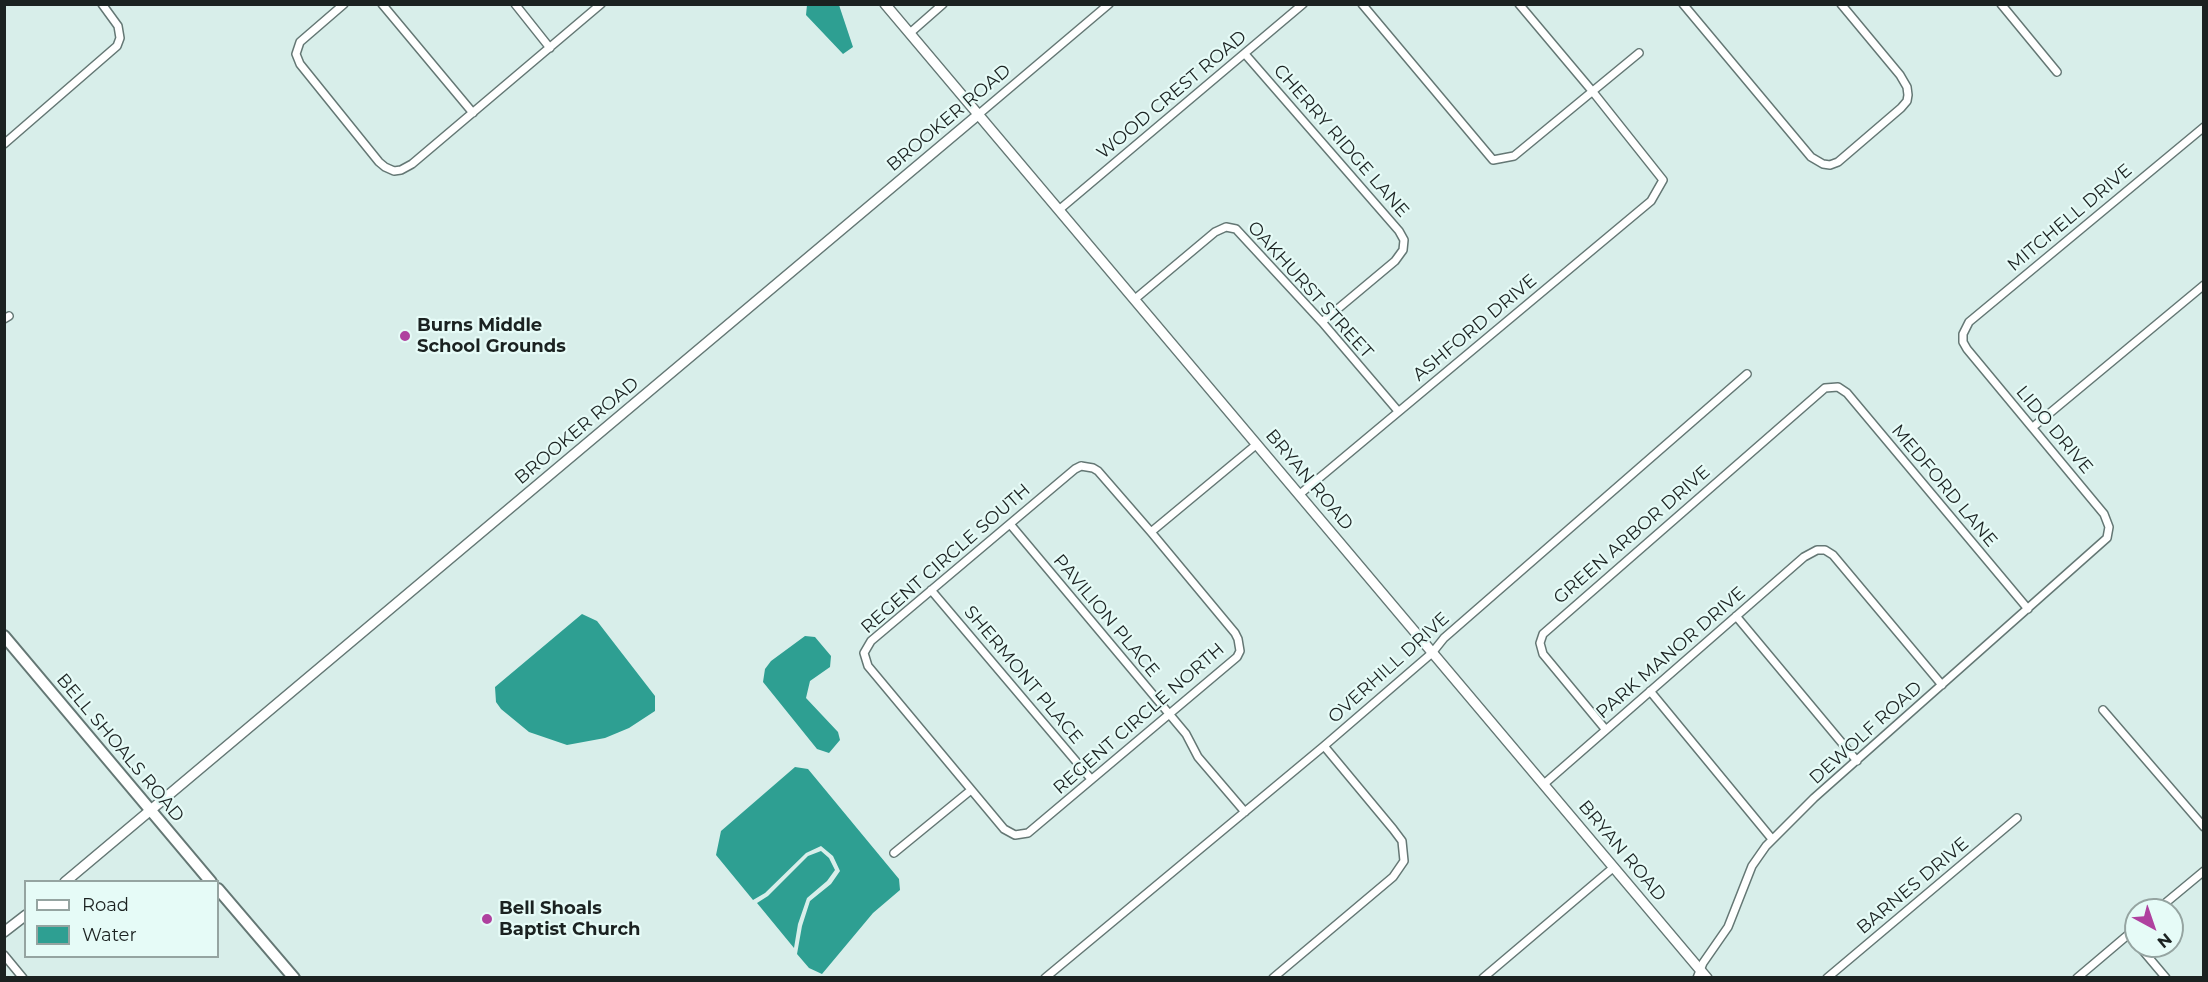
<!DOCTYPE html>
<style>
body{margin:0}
#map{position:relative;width:2208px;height:982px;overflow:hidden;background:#d8eeea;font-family:Montserrat,sans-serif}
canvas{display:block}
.frame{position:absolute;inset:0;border:6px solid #1b2221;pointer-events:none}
.legend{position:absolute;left:24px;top:880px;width:195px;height:78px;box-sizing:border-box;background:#e6fbf7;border:2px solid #95a4a1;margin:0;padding:8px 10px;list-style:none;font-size:18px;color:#1b2221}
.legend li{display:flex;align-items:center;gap:12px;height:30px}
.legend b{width:30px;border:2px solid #95a4a1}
.north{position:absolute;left:2124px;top:898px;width:60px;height:60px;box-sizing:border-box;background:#e6fbf7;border:2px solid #95a4a1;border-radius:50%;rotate:140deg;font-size:16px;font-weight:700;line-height:24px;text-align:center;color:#1b2221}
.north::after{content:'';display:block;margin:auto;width:21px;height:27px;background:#af419f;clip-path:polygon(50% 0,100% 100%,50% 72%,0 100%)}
</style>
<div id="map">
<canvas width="2208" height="982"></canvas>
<div class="frame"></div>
<ul class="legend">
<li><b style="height:8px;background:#fff"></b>Road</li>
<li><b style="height:16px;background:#2e9f92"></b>Water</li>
</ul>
<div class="north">N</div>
</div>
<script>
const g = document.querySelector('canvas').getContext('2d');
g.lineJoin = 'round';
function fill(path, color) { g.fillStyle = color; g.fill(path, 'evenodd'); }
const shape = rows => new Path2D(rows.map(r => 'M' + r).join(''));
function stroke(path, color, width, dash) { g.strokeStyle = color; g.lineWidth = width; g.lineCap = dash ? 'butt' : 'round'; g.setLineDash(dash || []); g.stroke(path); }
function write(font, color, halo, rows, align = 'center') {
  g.font = font + ' Montserrat,sans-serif'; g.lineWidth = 4.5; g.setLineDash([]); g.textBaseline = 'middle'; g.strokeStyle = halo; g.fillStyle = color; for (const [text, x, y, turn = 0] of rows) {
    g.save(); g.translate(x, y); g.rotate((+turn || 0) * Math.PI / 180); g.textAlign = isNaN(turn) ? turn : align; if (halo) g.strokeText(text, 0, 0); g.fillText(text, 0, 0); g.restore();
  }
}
const water = shape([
 [807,5,839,5,853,47,843,54,806,15],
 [582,614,597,621,655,696,655,711,629,728,605,738,567,745,529,732,501,709,496,702,495,687],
 [805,636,815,637,831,656,830,667,810,681,806,698,838,732,840,740,829,753,817,749,763,682,765,669,771,661],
 [795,767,808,769,899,879,900,890,873,913,822,974,809,968,797,954,802,926,810,901,831,884,840,871,833,856,821,846,806,853,765,893,753,900,716,855,721,831],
 [821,851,829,858,835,870,827,881,807,898,798,924,794,948,757,903,768,896,808,856]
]);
const minor = shape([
 [344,4,300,42,296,54,300,64,379,162,385,167,394,171,401,170,412,164,601,4],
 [382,4,473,113],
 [515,4,550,48],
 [1362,4,1493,160,1514,156,1639,53],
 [1683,4,1811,157,1823,164,1830,165,1838,162,1901,108,1907,101,1908,95,1907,87,1900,75,1841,4],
 [2001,4,2057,72],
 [910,33,943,4],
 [1245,54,1399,231,1404,240,1403,250,1395,261,1322,322],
 [979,114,1109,4],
 [4,144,117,46,120,38,118,26,102,4],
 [1060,209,1303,4],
 [1135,299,1215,232,1226,227,1236,229,1322,322,1398,411],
 [4,319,9,316],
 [2033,427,2204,285],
 [1081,466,1093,468,1098,471,1151,532,1235,633,1238,639,1240,651,1237,657,1028,833,1015,835,1004,829,868,666,864,653,871,641,1075,469,1081,466],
 [1300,494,1651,201,1663,180,1593,92,1519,4],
 [1010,524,1186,734,1198,757,1245,812],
 [1151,532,1257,444],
 [931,590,1091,779],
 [1736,616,1857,761],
 [1650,691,1772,839],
 [2103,710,2204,827],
 [1606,730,1543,654,1540,643,1543,634,1825,388,1838,387,1847,393,2028,609],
 [1544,784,1804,557,1817,550,1825,550,1833,555,1942,685],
 [894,853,971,790],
 [2157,910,2204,871],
 [2129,934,2136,942],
 [2139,946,2166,978],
 [4,955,23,978],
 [1045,978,1324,746,1432,653,1444,638,1747,374],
 [1273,978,1393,877,1404,861,1402,841,1393,829,1324,746],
 [1483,978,1614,867],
 [1697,978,1703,963,1728,927,1752,866,1766,846,1814,798,2107,538,2109,527,2104,514,1967,349,1963,342,1963,334,1969,322,2204,127],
 [1827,978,2017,818],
 [2077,978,2136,928]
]);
const tertiary = shape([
 [885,4,1707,978],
 [65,882,979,114],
 [4,932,26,915]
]);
const secondary = shape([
 [4,636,211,882],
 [218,889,294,978]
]);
const markers = [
 [405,336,6,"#af419f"],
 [487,919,6,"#af419f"]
];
const streetNames = [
 ["WOOD CREST ROAD",1172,95,-40],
 ["BROOKER ROAD",949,118,-40],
 ["CHERRY RIDGE LANE",1341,141,49],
 ["MITCHELL DRIVE",2070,218,-40],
 ["OAKHURST STREET",1310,290,48],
 ["ASHFORD DRIVE",1475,328,-40],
 ["LIDO DRIVE",2054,430,50],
 ["BROOKER ROAD",577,431,-40],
 ["BRYAN ROAD",1309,480,50],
 ["MEDFORD LANE",1944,486,50],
 ["GREEN ARBOR DRIVE",1632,535,-41],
 ["REGENT CIRCLE SOUTH",946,559,-41],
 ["PAVILION PLACE",1106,616,50],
 ["PARK MANOR DRIVE",1671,653,-41],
 ["OVERHILL DRIVE",1389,668,-42],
 ["SHERMONT PLACE",1023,675,50],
 ["REGENT CIRCLE NORTH",1139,719,-41],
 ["DEWOLF ROAD",1866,733,-42],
 ["BELL SHOALS ROAD",120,748,50],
 ["BRYAN ROAD",1622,851,50],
 ["BARNES DRIVE",1913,886,-40]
];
const poiNames = [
 ["Burns Middle",417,326],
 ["School Grounds",417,347],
 ["Bell Shoals",499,909],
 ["Baptist Church",499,930]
];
fill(water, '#2e9f92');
stroke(minor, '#647774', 10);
stroke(tertiary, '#647774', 12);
stroke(secondary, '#647774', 14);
stroke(minor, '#fff', 7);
stroke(tertiary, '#fff', 9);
stroke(secondary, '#fff', 10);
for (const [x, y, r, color] of markers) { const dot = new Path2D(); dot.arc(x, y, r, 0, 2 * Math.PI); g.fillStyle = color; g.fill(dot); stroke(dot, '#e6fbf7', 2); }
write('18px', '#1b2221', '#e6fbf7', streetNames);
write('bold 18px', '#1b2221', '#e6fbf7', poiNames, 'left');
</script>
